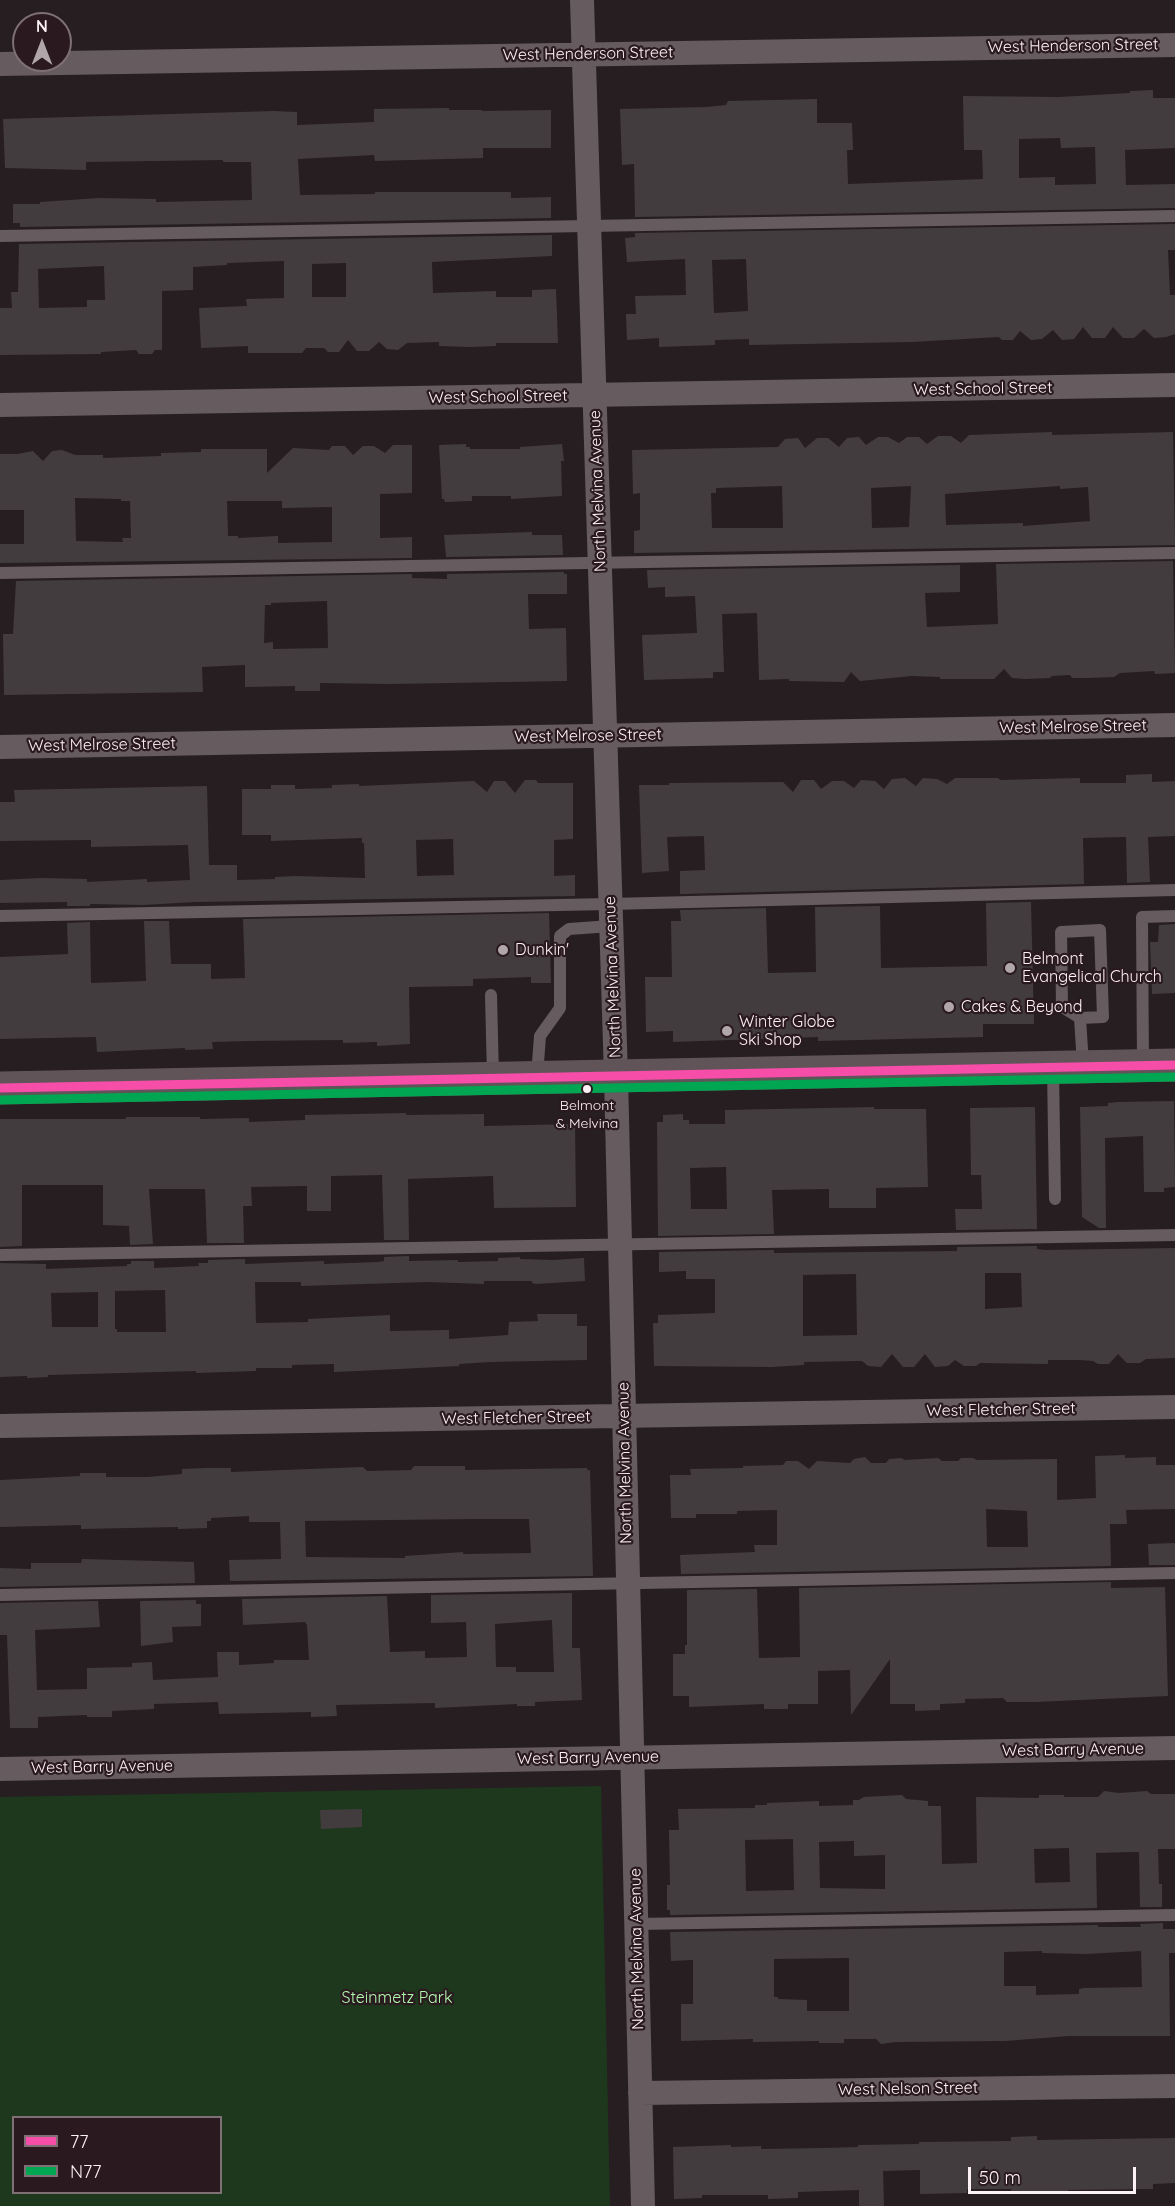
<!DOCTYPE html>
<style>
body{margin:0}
#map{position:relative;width:1175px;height:2206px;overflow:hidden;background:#261e21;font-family:Quicksand,sans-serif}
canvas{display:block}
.legend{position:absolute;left:12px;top:2116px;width:210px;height:78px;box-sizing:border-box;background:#2a1a20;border:2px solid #7e7075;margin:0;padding:8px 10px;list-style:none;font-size:18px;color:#fcf1f4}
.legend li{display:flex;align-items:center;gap:12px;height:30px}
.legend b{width:30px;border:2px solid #7e7075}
.north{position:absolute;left:12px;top:12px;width:60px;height:60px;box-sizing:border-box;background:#2a1a20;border:2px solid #7e7075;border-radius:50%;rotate:0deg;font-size:16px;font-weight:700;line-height:24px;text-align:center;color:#fcf1f4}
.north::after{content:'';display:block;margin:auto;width:21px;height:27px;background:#b1a7aa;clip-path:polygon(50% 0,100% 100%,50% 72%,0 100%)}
.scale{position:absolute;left:968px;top:2167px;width:168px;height:27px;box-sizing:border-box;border:3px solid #fcf1f4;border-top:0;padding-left:8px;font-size:18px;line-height:21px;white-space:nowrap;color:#fcf1f4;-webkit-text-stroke:4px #2a1a20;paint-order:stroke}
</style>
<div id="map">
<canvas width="1175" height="2206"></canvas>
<ul class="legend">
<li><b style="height:8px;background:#f54da8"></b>77</li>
<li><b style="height:8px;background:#00a651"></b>N77</li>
</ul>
<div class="north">N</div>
<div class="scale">50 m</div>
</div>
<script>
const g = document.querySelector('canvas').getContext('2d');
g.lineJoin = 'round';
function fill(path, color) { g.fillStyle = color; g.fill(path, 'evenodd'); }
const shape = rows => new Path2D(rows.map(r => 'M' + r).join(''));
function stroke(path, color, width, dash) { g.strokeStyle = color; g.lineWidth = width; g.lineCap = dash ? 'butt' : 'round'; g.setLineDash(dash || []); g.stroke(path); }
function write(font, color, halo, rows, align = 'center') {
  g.font = font + ' Quicksand,sans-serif'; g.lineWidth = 4.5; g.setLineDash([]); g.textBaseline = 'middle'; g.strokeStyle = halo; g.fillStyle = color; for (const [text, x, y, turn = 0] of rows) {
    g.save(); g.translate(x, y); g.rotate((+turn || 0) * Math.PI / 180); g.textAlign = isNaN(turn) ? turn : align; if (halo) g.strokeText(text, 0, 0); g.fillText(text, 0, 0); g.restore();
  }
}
const green = shape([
 [601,1786,610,2206,0,2206,0,1797],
 [14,2118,220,2118,220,2192,14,2192]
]);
const building = shape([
 [1153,90,1153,98,1175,98,1175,148,1125,150,1126,185,1175,184,1175,208,635,217,634,164,622,165,620,109,707,107,726,105,728,101,817,99,817,123,852,123,853,150,847,150,848,184,983,179,982,150,964,150,963,96,1059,97,1130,93,1130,91],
 [1060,138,1061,148,1095,147,1096,184,1055,185,1055,177,1019,178,1019,139],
 [449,108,449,110,482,110,482,111,551,110,551,148,483,148,483,158,375,161,374,155,298,159,300,195,375,194,375,192,511,192,511,198,551,197,551,218,20,227,20,223,13,223,13,204,40,204,40,202,99,198,156,199,156,202,252,200,251,162,223,162,223,160,86,162,86,170,5,168,3,119,274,111,297,112,297,125,374,122,374,109],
 [1175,224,1175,250,1168,250,1170,295,1175,295,1175,334,1166,337,1154,338,1144,329,1134,338,1123,338,1113,327,1105,338,1092,338,1083,327,1074,339,1062,340,1053,330,1042,339,1031,340,1020,331,1013,340,1002,340,999,337,912,342,749,345,749,339,715,340,715,345,659,347,659,338,627,340,626,314,636,314,635,296,686,295,685,259,627,262,625,238,635,237,635,233],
 [746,259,748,311,714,313,712,260],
 [552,235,552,256,432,262,433,293,496,291,496,297,532,297,532,290,556,289,558,343,496,343,496,346,470,347,439,346,439,342,407,343,398,350,387,349,379,342,369,351,357,351,348,340,339,352,328,352,324,348,306,348,302,353,248,353,248,346,201,348,199,308,247,306,246,299,284,298,284,261,227,263,227,265,193,267,193,290,162,291,162,350,155,350,152,354,139,354,136,350,101,352,101,354,0,355,0,308,12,308,11,292,18,292,19,244],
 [346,263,346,297,312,297,312,264],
 [104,266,105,300,87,300,87,307,39,308,38,269],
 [1052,432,1052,435,1173,432,1175,545,634,553,634,531,640,530,640,493,633,494,632,450,778,447,785,439,798,438,805,448,817,438,828,438,839,447,847,438,859,437,866,445,878,437,888,437,899,443,907,437,919,437,927,444,938,436,951,436,961,443,969,435],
 [782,486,783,528,712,528,711,493,716,493,716,488],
 [911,486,909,527,872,528,871,488],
 [1060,486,1060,489,1088,487,1090,521,1023,526,1023,523,946,525,945,494],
 [466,444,466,447,470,447,470,449,520,449,520,447,562,444,564,461,561,461,562,496,511,499,511,496,472,496,472,501,445,502,444,499,442,499,439,445],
 [393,445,412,445,412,493,380,494,380,538,412,537,412,558,0,563,0,544,24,544,24,510,0,510,0,454,18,454,33,451,43,461,52,451,62,450,75,455,103,455,103,458,161,456,161,453,201,452,201,449,267,449,267,473,293,448,329,450,332,446,345,446,353,455,363,446,374,446,385,453],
 [75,498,121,499,121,501,130,501,131,538,122,538,123,542,76,541],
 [227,501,282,501,282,508,332,507,332,542,278,543,278,536,238,538,238,536,228,536],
 [532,532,532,535,562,535,563,555,446,557,444,535],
 [1173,561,1175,673,1155,674,1154,671,1120,673,1114,677,1088,678,1072,678,1070,675,1052,676,1050,678,1025,679,1012,678,1004,669,994,679,940,679,940,677,912,676,860,681,851,672,844,682,789,681,789,679,759,680,757,613,722,614,724,672,713,672,713,678,644,680,642,635,697,633,695,596,665,597,665,587,648,588,647,570,960,565,960,592,925,593,927,627,998,624,996,564],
 [564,572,564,574,567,574,567,594,528,594,529,629,566,628,567,681,390,684,320,683,320,691,295,691,295,686,245,687,245,665,202,667,203,692,4,695,3,634,13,634,16,581,412,574,412,578,447,579,447,574],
 [327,601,328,648,273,649,273,642,264,643,265,605,271,605,271,603],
 [1152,774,1152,782,1175,781,1175,836,1148,837,1150,882,1127,883,1126,837,1083,838,1084,884,680,894,680,871,705,870,704,836,667,837,669,871,642,873,639,785,669,785,669,783,783,782,793,792,801,780,814,780,821,789,832,781,844,781,854,788,861,780,875,781,884,789,892,779,905,778,916,786,923,778,937,779,947,784,955,778,998,778,1000,780,1080,778,1080,783,1126,783,1126,775],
 [525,780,536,780,538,783,573,783,573,839,554,840,554,876,575,875,575,896,195,902,143,905,90,904,90,906,67,906,67,902,0,903,0,880,40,878,87,879,87,882,147,879,147,882,190,880,188,845,91,847,91,840,0,841,0,802,15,802,14,790,207,786,209,865,237,865,237,880,275,879,275,877,296,876,365,878,364,843,362,843,362,838,271,841,271,835,242,835,242,789,271,789,271,785,295,785,295,789,332,788,332,785,359,784,359,786,474,781,487,792,494,781,505,781,515,793],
 [453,839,454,875,417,876,416,840],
 [1031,902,1034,1024,983,1024,983,1037,818,1041,818,1037,673,1042,673,1031,646,1032,645,977,672,977,671,921,681,921,680,910,766,908,768,973,816,972,815,907,880,906,881,968,987,966,986,903],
 [549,913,551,983,531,983,531,977,473,979,473,986,409,987,410,1044,377,1046,377,1042,343,1043,343,1040,248,1041,212,1042,213,1049,185,1050,185,1048,97,1052,96,1037,0,1039,0,957,68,954,67,923,90,922,91,983,146,981,144,921,169,921,171,964,211,964,211,979,245,978,243,919],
 [1175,924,1175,993,1152,994,1150,942,1158,942,1159,925],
 [1174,1101,1175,1187,1164,1188,1164,1192,1144,1192,1143,1136,1105,1138,1106,1228,1099,1228,1082,1217,1080,1107,1108,1106,1108,1103,1118,1102],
 [874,1107,874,1109,926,1109,928,1187,876,1188,876,1208,829,1208,829,1189,772,1190,774,1234,658,1236,657,1122,663,1122,663,1115,683,1114,683,1120,689,1120,689,1124,725,1124,725,1110],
 [726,1167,727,1209,691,1209,690,1168],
 [1035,1107,1037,1229,956,1230,955,1209,982,1209,981,1175,971,1175,970,1108],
 [406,1113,406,1115,484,1114,484,1126,575,1124,576,1207,494,1208,493,1176,408,1179,409,1240,384,1240,382,1175,331,1176,331,1211,307,1211,307,1186,251,1187,252,1206,243,1206,244,1243,207,1243,205,1189,149,1189,153,1244,130,1245,129,1226,103,1225,103,1185,22,1185,22,1246,0,1247,0,1119,126,1119,126,1117,200,1117,200,1119,249,1118,249,1122,305,1120,305,1115],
 [1037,1246,1037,1249,1045,1250,1175,1248,1175,1358,1146,1359,1140,1363,1127,1363,1118,1354,1109,1364,1098,1364,1093,1361,1080,1360,1048,1360,1048,1364,980,1363,976,1366,964,1366,955,1360,948,1366,935,1367,925,1354,914,1367,903,1367,892,1354,881,1367,868,1366,862,1361,804,1362,804,1365,772,1367,654,1366,653,1323,658,1323,658,1315,715,1313,715,1279,686,1279,686,1271,659,1272,659,1252,774,1250,774,1253,957,1251,957,1247],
 [985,1273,1021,1273,1022,1307,985,1309],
 [856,1274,857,1335,803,1336,803,1275],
 [409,1256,409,1261,458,1260,458,1262,498,1261,498,1258,520,1257,520,1259,553,1260,584,1258,585,1281,536,1284,532,1283,532,1281,484,1281,484,1284,427,1282,301,1286,301,1282,255,1282,256,1323,308,1322,308,1319,390,1315,390,1331,449,1330,449,1339,508,1335,509,1322,538,1321,537,1314,577,1314,577,1326,587,1326,587,1360,490,1362,459,1364,459,1366,358,1371,334,1372,334,1364,292,1365,292,1368,256,1368,256,1371,196,1373,196,1371,48,1375,48,1377,27,1378,27,1376,0,1377,0,1263,46,1264,46,1269,127,1266,127,1264,131,1264,131,1261,154,1261,154,1268,199,1266,198,1263,208,1263,208,1260,245,1259,245,1264,324,1261,324,1264,378,1262,384,1261,384,1257],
 [165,1290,166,1332,117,1332,117,1329,115,1329,115,1291],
 [98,1292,98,1327,52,1327,51,1293],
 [1125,1455,1125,1458,1156,1457,1156,1465,1175,1465,1175,1509,1126,1510,1127,1524,1110,1524,1111,1566,681,1574,680,1555,755,1552,754,1545,777,1545,777,1510,737,1511,737,1514,696,1514,696,1518,671,1518,670,1475,691,1475,690,1469,743,1468,743,1466,783,1465,786,1461,798,1461,809,1469,817,1461,850,1463,854,1459,865,1457,871,1463,886,1463,889,1459,901,1458,905,1460,938,1458,942,1461,958,1461,961,1458,973,1458,977,1460,1057,1459,1057,1500,1096,1498,1095,1456],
 [986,1509,1027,1511,1028,1547,987,1547],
 [414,1466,465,1466,465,1470,587,1468,587,1470,590,1470,593,1576,230,1581,229,1560,281,1559,280,1522,249,1522,249,1516,211,1518,211,1521,207,1521,207,1528,178,1529,178,1527,81,1529,81,1525,0,1527,0,1480,80,1476,80,1473,106,1473,106,1477,147,1477,182,1474,182,1469,205,1468,231,1468,231,1472,363,1467,367,1471,411,1470],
 [476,1519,529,1519,531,1553,463,1554,463,1552,405,1556,405,1558,306,1557,305,1521],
 [1175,1543,1175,1565,1149,1565,1148,1544],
 [82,1559,194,1562,195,1583,0,1587,0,1568,31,1569,31,1563,81,1563],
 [1111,1582,1111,1588,1165,1587,1168,1696,1036,1702,1007,1702,1003,1698,965,1699,965,1703,940,1704,940,1710,915,1711,915,1704,890,1704,890,1659,851,1715,850,1670,818,1671,818,1704,788,1704,788,1709,764,1709,764,1704,689,1707,689,1696,673,1696,673,1654,685,1654,685,1645,687,1645,687,1590,757,1589,759,1658,800,1657,799,1588],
 [572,1593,572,1648,580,1648,582,1700,535,1702,535,1706,517,1706,517,1704,435,1708,435,1703,336,1705,337,1716,311,1717,311,1712,219,1714,218,1702,154,1704,154,1709,112,1711,112,1717,87,1717,87,1715,38,1717,38,1728,10,1728,7,1635,0,1635,0,1603,98,1601,100,1627,35,1630,37,1690,87,1689,87,1668,132,1667,132,1663,152,1662,153,1680,218,1677,217,1652,239,1652,239,1665,274,1663,274,1660,309,1660,307,1625,305,1622,243,1625,242,1599,387,1596,390,1652,425,1651,425,1658,467,1657,466,1622,431,1623,431,1595],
 [552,1620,554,1672,516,1672,516,1667,496,1667,495,1624],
 [196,1600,196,1604,201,1604,201,1626,172,1627,173,1642,141,1646,140,1601],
 [1104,1791,1119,1793,1147,1791,1151,1794,1175,1794,1175,1849,1158,1849,1159,1884,1162,1884,1162,1907,1140,1907,1139,1852,1131,1852,1096,1853,1097,1908,670,1915,670,1910,667,1910,667,1885,670,1885,669,1830,679,1830,678,1809,755,1808,755,1805,767,1805,767,1803,819,1801,819,1806,853,1805,853,1800,859,1800,864,1797,902,1795,906,1799,928,1801,928,1806,941,1806,942,1864,977,1863,976,1797,1039,1798,1039,1795,1064,1795,1064,1797,1098,1797],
 [793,1839,794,1890,746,1891,745,1840],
 [854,1841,854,1856,885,1855,885,1889,820,1888,819,1842],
 [1069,1848,1070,1882,1035,1883,1034,1849],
 [362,1809,362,1827,321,1829,320,1810],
 [1163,1923,1163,1929,1175,1929,1175,1953,1169,1953,1170,2036,1069,2036,1005,2041,896,2042,881,2044,876,2039,844,2039,844,2043,819,2043,819,2041,753,2042,753,2039,681,2041,681,2004,693,2004,693,1960,671,1961,670,1932,1098,1925,1098,1927,1141,1927,1140,1924],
 [1042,1951,1042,1953,1086,1954,1141,1951,1142,1987,1084,1988,1079,1989,1079,1994,1036,1995,1036,1986,1004,1986,1004,1952],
 [849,1958,849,2011,807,2011,807,2000,778,1999,778,1997,774,1997,774,1959],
 [1037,2136,1037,2140,1175,2138,1175,2183,1153,2184,1153,2189,1068,2190,1068,2194,1011,2193,1011,2189,967,2189,967,2193,920,2194,920,2170,883,2171,884,2206,859,2206,859,2190,798,2192,798,2198,768,2199,768,2195,702,2195,702,2198,674,2199,673,2147,731,2145,731,2147,761,2146,761,2149,822,2148,858,2147,858,2145,919,2144,919,2142,1011,2141,1011,2137]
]);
const service = shape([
 [0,236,1175,216],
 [0,573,1175,553],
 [0,916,610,904,1175,890],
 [491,995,493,1077],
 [1080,1018,1062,1007,1061,932,1100,930,1103,1017,1080,1018,1083,1065],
 [1143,1066,1142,917,1175,916],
 [1053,1069,1055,1199],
 [537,1076,540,1036,560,1008,560,936,569,929,611,926],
 [0,1255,1175,1235],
 [0,1595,1175,1573],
 [636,1924,1175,1915]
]);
const minor = shape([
 [582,0,616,1076,643,2206],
 [0,64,1175,45],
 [0,405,1175,385],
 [0,747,1175,725],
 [0,1426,1175,1407],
 [0,1769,1175,1748],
 [640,2093,1175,2086]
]);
const secondary = shape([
 [0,1088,1175,1065]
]);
const bus1 = shape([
 [0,1088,1175,1065]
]);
const bus2 = shape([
 [0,1100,1175,1077]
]);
const markers = [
 [503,950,6,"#b1a7aa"],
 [1010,968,6,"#b1a7aa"],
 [949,1007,6,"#b1a7aa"],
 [727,1031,6,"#b1a7aa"],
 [587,1089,5,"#fcf1f4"]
];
const busNames = [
 ["Belmont",587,1106],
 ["& Melvina",587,1124]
];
const streetNames = [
 ["West Henderson Street",1073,46,-1],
 ["West Henderson Street",588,54,-1],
 ["West School Street",983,389,-1],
 ["West School Street",498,397,-1],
 ["North Melvina Avenue",598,491,-92],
 ["West Melrose Street",1073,727,-1],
 ["West Melrose Street",588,736,-1],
 ["West Melrose Street",102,745,-1],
 ["North Melvina Avenue",613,977,-92],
 ["West Fletcher Street",1001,1410,-1],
 ["West Fletcher Street",516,1418,-1],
 ["North Melvina Avenue",625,1463,-91],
 ["West Barry Avenue",1073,1750,-1],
 ["West Barry Avenue",588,1758,-1],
 ["West Barry Avenue",102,1767,-1],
 ["North Melvina Avenue",637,1949,-91],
 ["West Nelson Street",908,2089,-1]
];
const poiNames = [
 ["Dunkin'",515,950],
 ["Belmont",1022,959],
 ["Evangelical Church",1022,977],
 ["Cakes & Beyond",961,1007],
 ["Winter Globe",739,1022],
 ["Ski Shop",739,1040]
];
const parkNames = [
 ["Steinmetz Park",397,1998]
];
fill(green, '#1e381d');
fill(building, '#433c3f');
stroke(service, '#665b5f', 12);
stroke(minor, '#665b5f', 24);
stroke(secondary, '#605458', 33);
stroke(bus1, '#f54da8', 9);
stroke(bus2, '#00a651', 9);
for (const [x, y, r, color] of markers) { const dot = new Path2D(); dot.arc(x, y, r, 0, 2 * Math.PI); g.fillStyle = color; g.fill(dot); stroke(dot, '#2a1a20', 2); }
write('14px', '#fcf1f4', '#2a1a20', busNames);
write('16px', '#fcf1f4', '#2a1a20', streetNames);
write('16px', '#fcf1f4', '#2a1a20', poiNames, 'left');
write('16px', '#affaad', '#2a1a20', parkNames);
</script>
